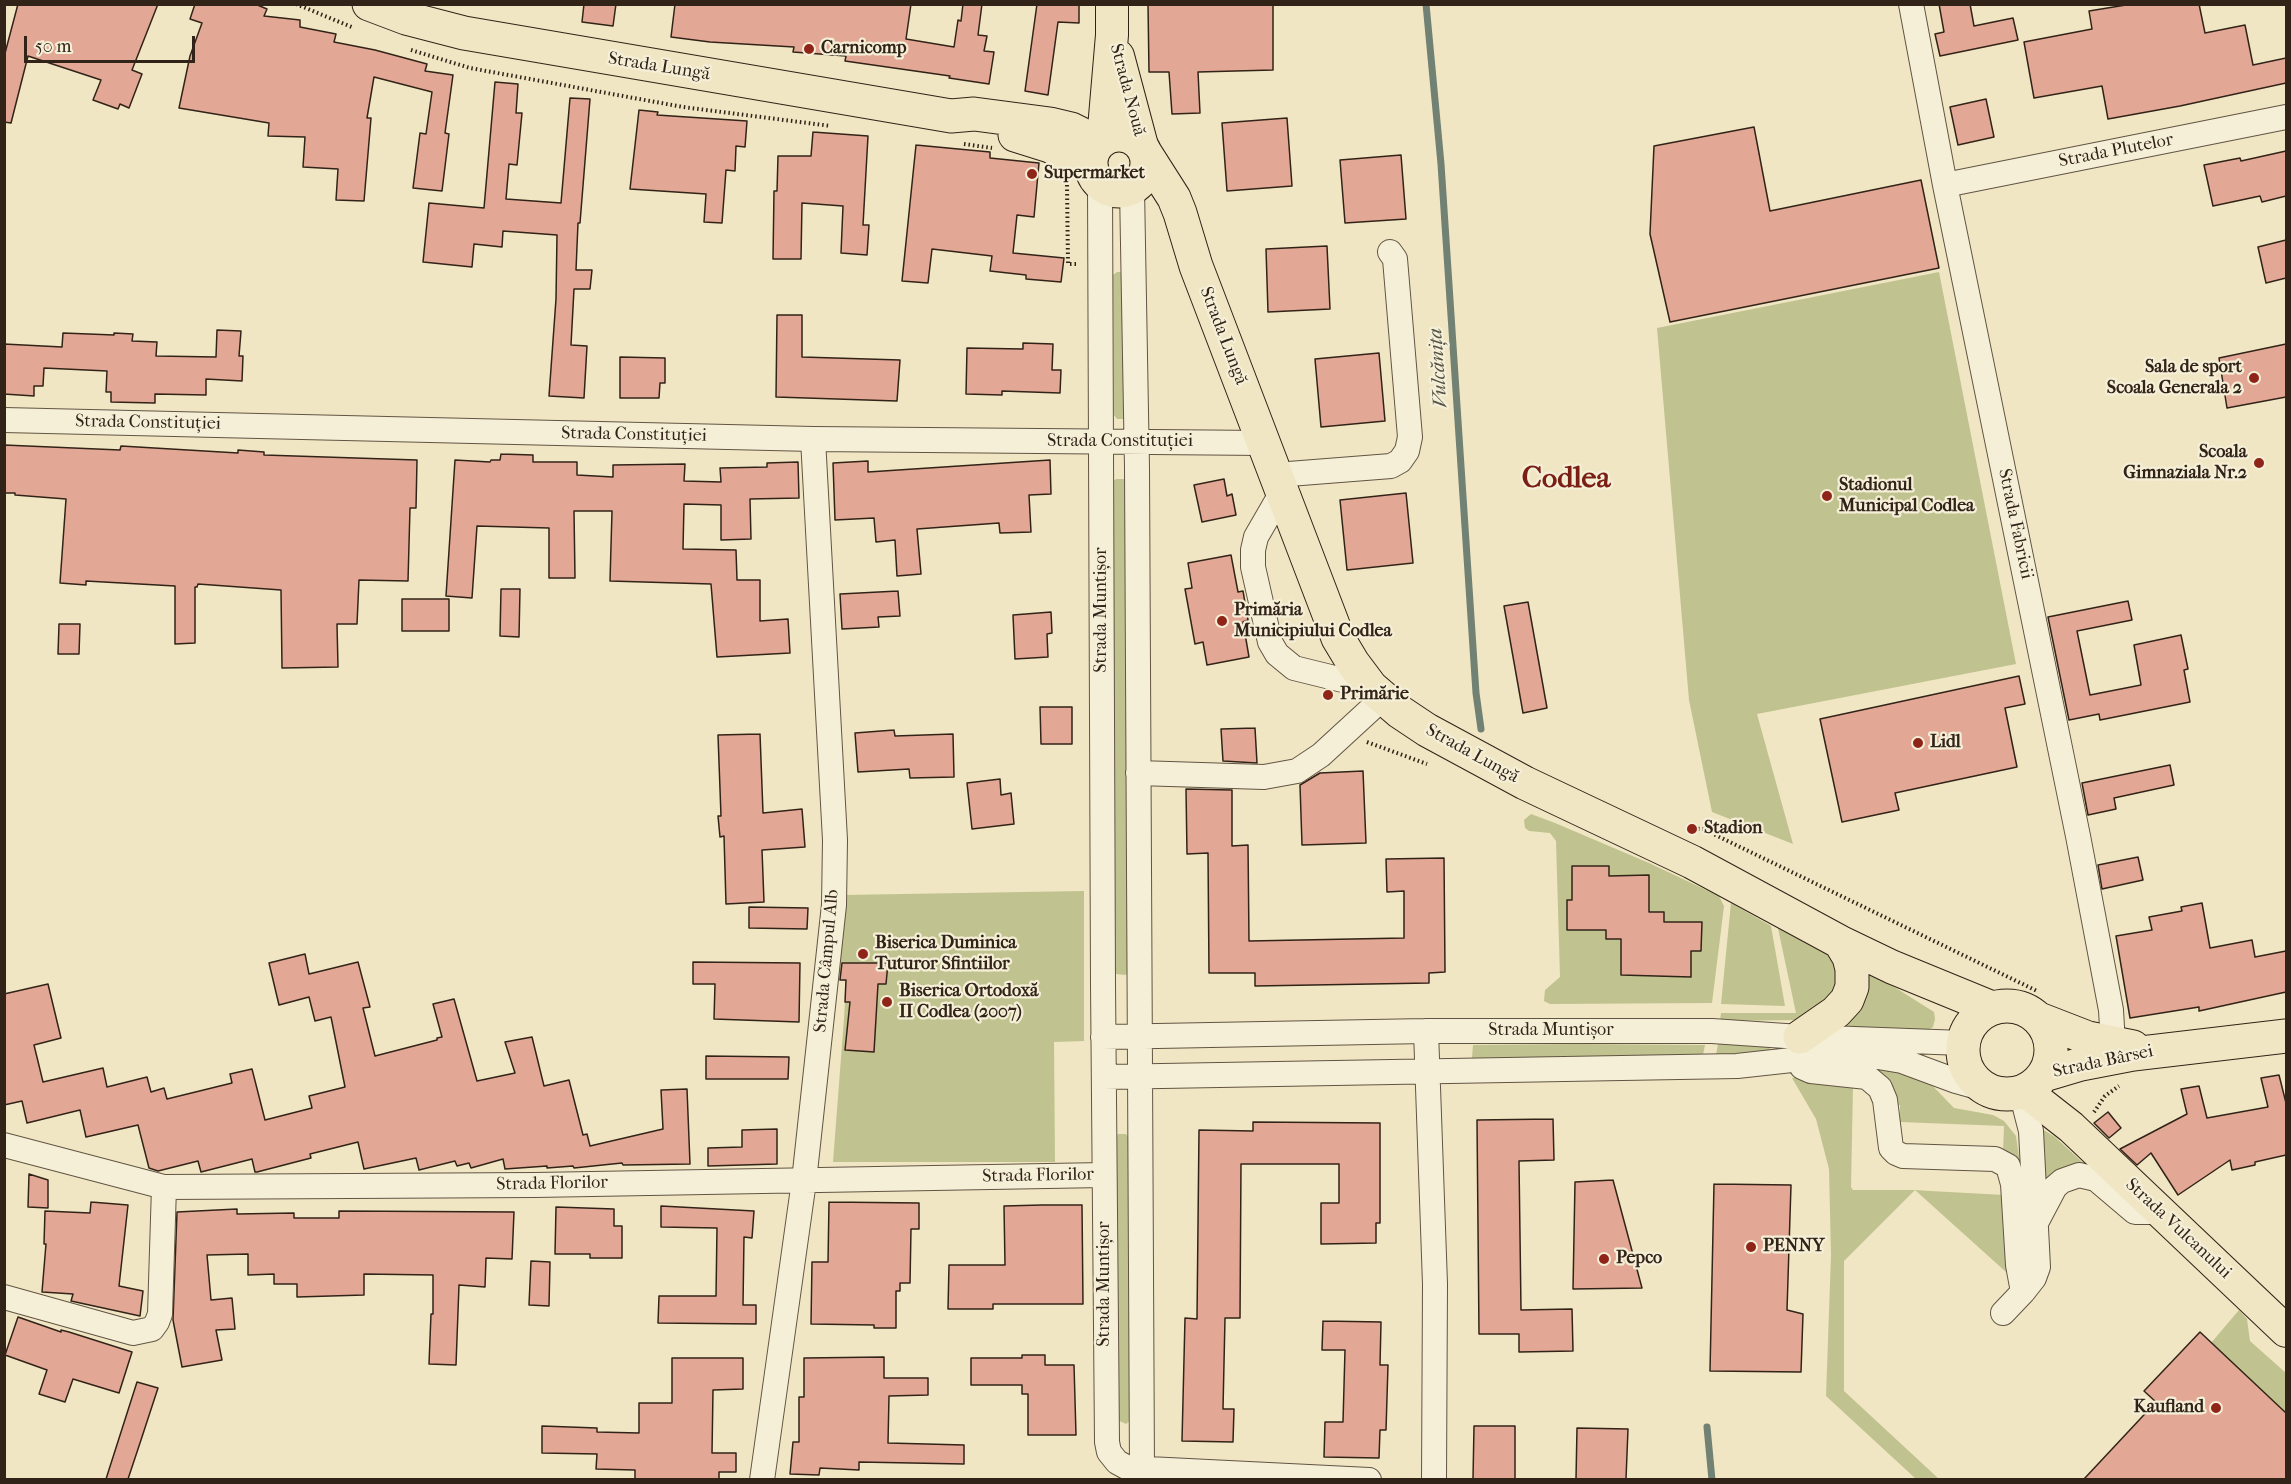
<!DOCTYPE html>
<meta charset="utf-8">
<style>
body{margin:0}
#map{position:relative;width:2291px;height:1484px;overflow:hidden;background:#f0e6c3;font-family:"IM FELL French Canon",serif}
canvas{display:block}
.frame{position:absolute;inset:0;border:6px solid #322318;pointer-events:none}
.scale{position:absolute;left:24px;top:36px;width:171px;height:27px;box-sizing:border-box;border:3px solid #322318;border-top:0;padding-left:8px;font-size:18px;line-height:21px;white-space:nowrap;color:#322318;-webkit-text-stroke:4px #f5efd8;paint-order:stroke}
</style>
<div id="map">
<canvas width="2291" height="1484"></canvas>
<div class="frame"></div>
<div class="scale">50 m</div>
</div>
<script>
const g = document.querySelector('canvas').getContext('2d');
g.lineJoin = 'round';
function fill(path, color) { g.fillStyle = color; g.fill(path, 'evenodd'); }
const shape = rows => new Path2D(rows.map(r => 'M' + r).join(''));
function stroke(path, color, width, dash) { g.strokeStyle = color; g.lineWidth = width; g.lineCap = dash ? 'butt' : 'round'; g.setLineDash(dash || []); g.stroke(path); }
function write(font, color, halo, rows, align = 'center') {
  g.font = font + ' "IM FELL French Canon",serif'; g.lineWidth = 4.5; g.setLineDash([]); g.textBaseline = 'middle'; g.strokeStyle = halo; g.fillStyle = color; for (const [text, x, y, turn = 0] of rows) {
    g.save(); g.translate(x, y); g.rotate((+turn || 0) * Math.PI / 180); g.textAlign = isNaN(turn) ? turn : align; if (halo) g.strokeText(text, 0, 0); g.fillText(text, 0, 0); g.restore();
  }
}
const green = shape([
 [1117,272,1122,272,1127,417,1124,419,1117,419,1114,415,1113,275],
 [1939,272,2016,664,1757,714,1793,844,1712,812,1689,700,1657,328],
 [1116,479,1124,479,1126,482,1128,973,1125,975,1116,974,1114,971,1112,482],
 [1531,814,1555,823,1649,863,1719,896,1724,906,1712,1003,1550,1004,1544,1001,1545,990,1560,977,1556,841,1550,833,1529,831,1525,828,1524,820],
 [1084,891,1084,1041,1054,1042,1055,1162,833,1162,844,1019,846,981,837,980,843,895],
 [1731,903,1771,926,1785,1006,1721,1004],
 [1776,919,1834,958,1843,990,1797,1020,1720,1021,1721,1013,1796,1013],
 [1858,964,1934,1012,1935,1019,1933,1027,1928,1030,1825,1030],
 [1575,1044,1705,1045,1703,1055,1472,1058,1473,1045],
 [1718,1044,1767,1044,1771,1050,1769,1053,1716,1055],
 [1861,1062,1927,1080,1954,1108,1993,1115,2004,1121,2016,1136,2022,1177,2014,1157,2003,1151,2004,1126,1900,1122,1900,1105,1890,1104],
 [1792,1078,1839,1078,1853,1086,1851,1187,1853,1190,1915,1190,1930,1191,2005,1195,2009,1270,2006,1272,1915,1190,1844,1261,1844,1391,1939,1479,1916,1479,1826,1396,1831,1255,1829,1169,1816,1119],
 [2042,1129,2055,1137,2093,1172,2042,1194],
 [1118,1134,1126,1134,1129,1139,1130,1421,1126,1424,1117,1420,1115,1138],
 [2239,1310,2247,1319,2250,1341,2286,1373,2286,1413,2211,1343]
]);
const stream = shape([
 [1426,4,1441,164,1476,693,1481,729],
 [1707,1427,1712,1480]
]);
const building = shape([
 [18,4,158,4,132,70,142,74,129,108,120,104,118,109,93,100,101,80,28,56,11,123,4,122,4,57,18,4],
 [195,4,255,4,267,9,264,16,300,20,300,27,336,34,334,42,375,50,427,64,425,71,453,75,445,133,449,134,442,191,413,188,420,133,426,134,432,92,374,77,367,118,371,118,364,201,336,200,338,169,303,167,305,137,268,136,269,123,179,108,190,56,202,23,190,19,195,4],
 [584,4,616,4,613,26,582,22,584,4],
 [675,4,911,4,906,39,954,47,958,20,961,21,963,4,982,4,978,35,987,36,984,51,994,52,989,84,949,78,950,76,845,61,846,56,793,52,794,47,710,42,671,37,675,4],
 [1037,4,1079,4,1079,23,1058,22,1048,95,1025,91,1037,4],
 [1148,4,1273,4,1273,70,1198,72,1200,113,1172,114,1169,72,1149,72,1148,4],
 [1939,4,1970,4,1974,26,2013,18,2018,40,1940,56,1935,34,1944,32,1939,4],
 [2132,4,2199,4,2205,33,2245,25,2253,65,2286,58,2286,83,2180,106,2108,119,2102,86,2034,98,2024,42,2092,29,2089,11,2132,4],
 [495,82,518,84,516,113,522,113,517,165,509,164,506,199,561,203,570,98,590,99,580,223,578,223,576,270,592,270,590,289,574,289,571,345,587,346,584,398,549,396,556,299,557,235,503,231,502,247,474,244,472,267,423,262,429,203,484,208,495,82],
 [1986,99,1994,137,1958,145,1950,107,1986,99],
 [639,110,658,112,657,115,747,121,745,147,736,146,735,171,726,170,722,223,704,222,706,194,630,189,639,110],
 [1287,118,1292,186,1227,191,1222,123,1287,118],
 [1754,127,1770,211,1921,180,1939,268,1670,322,1650,234,1654,146,1754,127],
 [813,132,868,136,863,225,869,225,867,255,841,253,843,206,802,203,801,259,773,259,774,191,777,191,778,156,811,156,813,132],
 [916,145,990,152,990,158,1039,163,1034,217,1017,215,1013,253,1064,258,1061,282,1026,279,1026,275,990,271,992,256,932,249,928,283,902,281,916,145],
 [2286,151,2286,196,2262,202,2260,196,2213,206,2204,165,2240,158,2241,161,2286,151],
 [1401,155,1406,219,1345,223,1340,160,1401,155],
 [2286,240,2286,278,2266,283,2258,247,2286,240],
 [1327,246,1330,309,1268,312,1266,249,1327,246],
 [777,315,802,315,802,357,900,360,897,401,776,397,777,315],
 [217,330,241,331,239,356,243,356,242,381,206,379,206,395,155,394,155,403,111,402,111,392,106,392,107,371,44,368,43,386,34,386,34,396,4,394,4,344,62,347,63,333,114,335,114,333,133,334,132,341,157,342,156,356,216,357,217,330],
 [1023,343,1053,344,1052,370,1061,370,1060,393,1002,391,1002,395,966,394,967,348,1023,349,1023,343],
 [2286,344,2286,397,2227,408,2219,358,2286,344],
 [1379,353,1385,421,1321,427,1315,359,1379,353],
 [620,357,665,358,665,383,660,383,659,398,620,398,620,357],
 [4,445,120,450,121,446,238,453,238,450,264,452,264,455,417,460,416,508,410,508,408,581,359,580,357,624,337,624,338,667,282,668,281,590,198,584,197,587,195,587,195,643,175,644,175,586,86,581,86,585,60,583,66,499,15,495,15,493,4,493,4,445],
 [501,454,533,455,533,462,577,462,577,475,613,477,613,465,685,464,684,481,721,482,720,468,767,467,767,463,798,462,799,498,750,499,751,539,721,540,721,505,684,504,683,549,736,550,737,580,760,580,760,621,788,619,790,653,717,657,711,584,610,581,612,511,574,511,575,578,549,578,549,528,477,526,472,598,446,596,455,460,490,462,491,460,500,460,501,454],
 [1050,460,1051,494,1029,495,1031,532,1000,533,999,523,917,529,921,574,897,576,895,540,876,542,874,518,835,520,833,463,868,461,868,472,1050,460],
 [1224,479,1227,496,1232,494,1236,515,1202,522,1194,485,1224,479],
 [1406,493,1413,563,1347,570,1340,500,1406,493],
 [1231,555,1238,592,1243,591,1248,620,1243,622,1249,657,1207,665,1203,642,1195,644,1185,589,1192,588,1188,563,1231,555],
 [501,589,520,589,519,637,500,636,501,589],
 [898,591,900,616,878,617,879,627,842,629,840,594,898,591],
 [402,599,449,599,449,631,402,631,402,599],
 [2128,601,2132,620,2077,631,2090,695,2141,685,2134,645,2181,635,2188,669,2184,670,2190,702,2100,720,2099,714,2069,720,2048,617,2128,601],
 [1528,602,1547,708,1523,713,1504,606,1528,602],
 [1051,612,1052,633,1047,634,1048,657,1015,659,1013,615,1051,612],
 [59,624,80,624,79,654,58,654,59,624],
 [2019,676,2025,704,2005,708,2017,767,1895,793,1899,810,1842,822,1820,719,2019,676],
 [1040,707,1072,707,1072,744,1041,744,1040,707],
 [1255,728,1257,763,1223,761,1221,729,1255,728],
 [894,730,895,736,953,734,954,777,910,778,909,769,858,772,855,733,894,730],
 [760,734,763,813,802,809,805,847,762,850,764,902,726,904,724,836,720,837,718,816,721,816,718,735,760,734],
 [2170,765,2174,785,2114,798,2116,809,2088,815,2082,783,2170,765],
 [1363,771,1366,843,1302,845,1300,785,1320,773,1363,771],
 [1000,779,1001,795,1011,793,1014,824,972,829,967,783,1000,779],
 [1186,789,1232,790,1232,846,1248,845,1249,941,1404,938,1404,891,1387,892,1386,859,1444,858,1445,972,1429,973,1429,983,1255,986,1255,973,1209,973,1208,853,1187,854,1186,789],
 [2138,857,2143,880,2102,889,2098,865,2138,857],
 [1572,866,1609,866,1609,876,1649,875,1649,912,1664,912,1664,922,1702,922,1701,951,1691,951,1691,977,1621,975,1621,939,1606,939,1606,930,1567,930,1567,900,1572,900,1572,866],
 [2202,903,2210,948,2252,940,2255,957,2286,951,2286,992,2199,1011,2199,1007,2130,1018,2116,936,2152,930,2149,917,2182,911,2181,907,2202,903],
 [749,907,808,908,807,929,749,928,749,907],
 [305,954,309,974,358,962,370,1007,363,1008,375,1056,437,1040,437,1038,442,1037,433,1004,454,999,477,1081,515,1073,505,1042,532,1037,544,1086,569,1080,583,1135,587,1134,590,1146,663,1129,661,1090,687,1089,690,1164,623,1165,622,1163,574,1168,573,1166,547,1168,547,1166,505,1169,503,1159,471,1168,469,1163,457,1166,455,1161,419,1170,416,1158,364,1169,358,1142,310,1154,311,1158,257,1172,255,1172,252,1159,201,1172,198,1161,158,1171,149,1168,138,1125,86,1137,80,1110,27,1123,22,1101,4,1105,4,994,48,984,61,1038,34,1045,43,1082,103,1068,107,1087,147,1077,151,1092,164,1088,167,1099,232,1083,230,1074,252,1069,265,1120,312,1108,309,1096,345,1087,331,1017,315,1021,309,997,279,1005,269,963,305,954],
 [693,962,800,963,799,1022,714,1019,715,984,693,984,693,962],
 [842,963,888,963,886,984,878,984,874,1052,845,1050,850,1002,845,1002,846,980,840,980,842,963],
 [706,1056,789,1057,788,1079,706,1079,706,1056],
 [2279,1075,2286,1103,2286,1155,2255,1162,2255,1165,2232,1170,2230,1160,2178,1195,2151,1153,2137,1165,2120,1149,2187,1114,2181,1089,2199,1086,2207,1118,2268,1107,2261,1078,2279,1075],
 [2108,1112,2121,1128,2109,1138,2094,1123,2108,1112],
 [1553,1119,1554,1160,1519,1161,1521,1310,1572,1309,1573,1351,1519,1352,1519,1334,1479,1334,1477,1120,1553,1119],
 [1253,1122,1380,1123,1380,1223,1376,1223,1376,1243,1321,1244,1321,1203,1339,1203,1339,1164,1241,1164,1240,1318,1225,1318,1223,1409,1234,1409,1233,1442,1182,1441,1185,1318,1197,1319,1199,1130,1253,1131,1253,1122],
 [777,1129,777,1164,708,1166,708,1148,742,1147,742,1130,777,1129],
 [29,1174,48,1180,48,1208,28,1207,29,1174],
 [1613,1180,1642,1288,1573,1289,1575,1182,1613,1180],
 [1714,1184,1791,1185,1787,1310,1803,1314,1801,1372,1710,1371,1714,1184],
 [91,1202,128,1205,119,1286,143,1291,140,1316,71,1301,73,1294,42,1292,46,1244,44,1244,45,1211,90,1213,91,1202],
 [829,1202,919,1203,919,1229,911,1229,910,1283,900,1283,900,1291,896,1291,896,1328,874,1328,874,1325,811,1324,812,1262,828,1262,829,1202],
 [1042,1205,1082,1205,1083,1304,993,1304,993,1309,948,1309,949,1265,1005,1265,1004,1206,1042,1205],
 [661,1206,754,1211,752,1238,744,1237,743,1305,756,1305,756,1324,658,1323,659,1296,716,1296,717,1228,661,1227,661,1206],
 [556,1207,614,1209,614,1226,622,1226,622,1258,590,1258,590,1254,555,1254,556,1207],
 [237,1209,237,1214,294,1213,294,1218,339,1218,339,1211,514,1212,512,1259,486,1258,485,1287,459,1285,456,1365,429,1364,431,1314,433,1314,433,1275,364,1274,364,1295,297,1297,297,1284,274,1284,274,1274,248,1275,248,1254,207,1255,211,1300,232,1298,235,1329,216,1330,222,1360,182,1367,173,1320,177,1212,237,1209],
 [531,1261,550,1262,549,1306,529,1305,531,1261],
 [18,1317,61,1332,61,1330,69,1332,132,1352,119,1393,73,1379,65,1402,39,1394,47,1370,5,1355,18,1317],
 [1323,1321,1381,1322,1380,1365,1388,1365,1386,1430,1380,1430,1379,1458,1324,1457,1325,1422,1343,1422,1345,1350,1322,1350,1323,1321],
 [2200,1332,2286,1413,2286,1479,2084,1479,2156,1402,2144,1391,2200,1332],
 [1022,1355,1045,1355,1045,1365,1074,1365,1076,1435,1028,1435,1028,1394,1022,1394,1022,1385,971,1385,971,1358,1022,1358,1022,1355],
 [884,1357,884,1378,928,1378,928,1395,889,1396,888,1443,964,1445,964,1464,859,1462,859,1470,820,1468,819,1475,790,1474,793,1442,799,1442,799,1397,804,1397,804,1358,884,1357],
 [672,1358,743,1358,743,1389,713,1390,712,1453,736,1453,736,1472,719,1472,719,1479,635,1479,635,1470,596,1469,597,1454,542,1453,542,1426,597,1428,597,1432,639,1433,639,1403,672,1403,672,1358],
 [137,1382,158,1388,140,1443,128,1479,106,1479,137,1382],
 [1474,1426,1515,1426,1515,1479,1473,1479,1474,1426],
 [1577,1428,1628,1429,1626,1479,1576,1479,1577,1428]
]);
const path = shape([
 [296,4,354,28],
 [411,50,470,68,683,107,831,126],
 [964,144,992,148],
 [1067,185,1068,264,1077,264],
 [1367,742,1427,764],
 [1689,828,1703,829,2037,991],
 [2094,1112,2105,1096,2119,1086]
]);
const minor = shape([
 [1911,4,1945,185,2078,836,2111,1010,2113,1044],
 [1100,184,1103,984,1107,1442,1109,1452,1117,1462,1128,1468,1369,1480],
 [1945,185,2286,117],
 [1132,188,1137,468,1142,1468],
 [4,420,813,439,1264,443],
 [1276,475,1391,466,1400,461,1407,451,1410,437,1395,259,1390,252],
 [1282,492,1256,537,1253,550,1253,567,1270,642,1277,654,1294,668,1371,687],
 [1138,773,1264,777,1297,771,1321,755,1383,698],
 [1426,1031,1435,1284,1434,1480],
 [1103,1037,1426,1031,1712,1031,1800,1037,1963,1043],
 [1802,1067,1811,1071,1867,1077,1880,1088,1885,1100,1891,1148,1896,1153,1903,1156,1995,1159,2008,1166,2013,1184,2018,1265,2023,1292],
 [1104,1077,1737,1066,1819,1057,1850,1056,1878,1057,1902,1061,1956,1081,1988,1090],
 [4,1145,164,1187,535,1185,1104,1175],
 [2036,1223,2055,1187,2062,1181,2079,1175,2096,1179,2135,1212,2159,1212],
 [4,1297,133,1333,152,1329,157,1322,160,1314,164,1187],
 [2003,1313,2023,1292,2034,1278,2038,1267,2031,1131,2021,1092],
 [762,1480,804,1181,834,905,835,840,813,439]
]);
const major = shape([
 [1118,56,1142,146],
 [1103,140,1112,35,1112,4],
 [2025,1091,2071,1127,2286,1331]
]);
const highway = shape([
 [369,4,406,18,464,33,951,116,974,114,1050,124,1071,129,1099,143],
 [1015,135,1050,146,1091,168],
 '1091 163a28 28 0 1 1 56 0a28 28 0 1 1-56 0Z',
 [1146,154,1174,198,1180,213,1196,266,1338,638,1353,663,1371,687,1400,712,1427,730,1525,783,1692,862,1840,942,1892,967,1992,1008],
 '1963 1050a44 44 0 1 1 88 0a44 44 0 1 1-88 0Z',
 [2039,1019,2088,1038,2133,1047],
 [1800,1037,1836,1012,1847,1000,1852,987,1852,969,1849,957,1840,942],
 [2044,1075,2081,1064,2133,1054,2286,1036]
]);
const markers = [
 [809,49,6,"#8f2418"],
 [1032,174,6,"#8f2418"],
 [2254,378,6,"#8f2418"],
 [2259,463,6,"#8f2418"],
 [1827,496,6,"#8f2418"],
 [1222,621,6,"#8f2418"],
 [1328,695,6,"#8f2418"],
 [1918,743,6,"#8f2418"],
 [1692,829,6,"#8f2418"],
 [863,954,6,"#8f2418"],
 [887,1002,6,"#8f2418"],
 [1751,1247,6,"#8f2418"],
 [1604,1259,6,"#8f2418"],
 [2216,1408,6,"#8f2418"]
];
const poiNames = [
 ["Carnicomp",821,49],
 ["Supermarket",1044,174],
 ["Sala de sport",2242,368,"right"],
 ["Scoala Generala 2",2242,389,"right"],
 ["Scoala",2247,453,"right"],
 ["Gimnaziala Nr.2",2247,474,"right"],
 ["Stadionul",1839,486],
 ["Municipal Codlea",1839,507],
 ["Primăria",1234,611],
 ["Municipiului Codlea",1234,632],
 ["Primărie",1340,695],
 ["Lidl",1930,743],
 ["Stadion",1704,829],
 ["Biserica Duminica",875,944],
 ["Tuturor Sfintiilor",875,965],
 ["Biserica Ortodoxă",899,992],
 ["II Codlea (2007)",899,1013],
 ["PENNY",1763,1247],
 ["Pepco",1616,1259],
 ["Kaufland",2204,1408,"right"]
];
const streetNames = [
 ["Strada Lungă",659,67,9],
 ["Strada Nouă",1127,90,75],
 ["Strada Plutelor",2116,151,-11],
 ["Strada Lungă",1223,336,69],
 ["Strada Constituției",148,423,1],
 ["Strada Constituției",634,435,1],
 ["Strada Constituției",1120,442],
 ["Strada Fabricii",2015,524,78],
 ["Strada Muntișor",1102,610,-90],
 ["Strada Lungă",1472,754,29],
 ["Strada Câmpul Alb",827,961,-85],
 ["Strada Muntișor",1551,1031],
 ["Strada Bârsei",2103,1062,-12],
 ["Strada Florilor",1038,1176,-1],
 ["Strada Florilor",552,1184,-1],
 ["Strada Vulcanului",2178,1229,43],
 ["Strada Muntișor",1105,1284,-90]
];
const waterNames = [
 ["Vulcănița",1439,368,-94]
];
const townNames = [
 ["Codlea",1566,480]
];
fill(green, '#c0c38f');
stroke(stream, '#718173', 7);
fill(building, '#e3a895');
stroke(building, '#322318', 1.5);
stroke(minor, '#625443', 26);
stroke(major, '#322318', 34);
stroke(highway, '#322318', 35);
stroke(path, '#322318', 4, [1.5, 3]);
stroke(minor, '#f5efd8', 24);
stroke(major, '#f0e6c3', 32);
stroke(highway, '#f0e6c3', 33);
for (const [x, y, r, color] of markers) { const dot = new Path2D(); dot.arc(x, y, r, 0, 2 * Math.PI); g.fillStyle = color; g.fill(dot); stroke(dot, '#f5efd8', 2); }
write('bold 18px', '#322318', '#f5efd8', poiNames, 'left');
write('18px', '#322318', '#f5efd8', streetNames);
write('italic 20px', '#525245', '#f5efd8', waterNames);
write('bold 30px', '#7a1f14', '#f5efd8', townNames);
</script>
